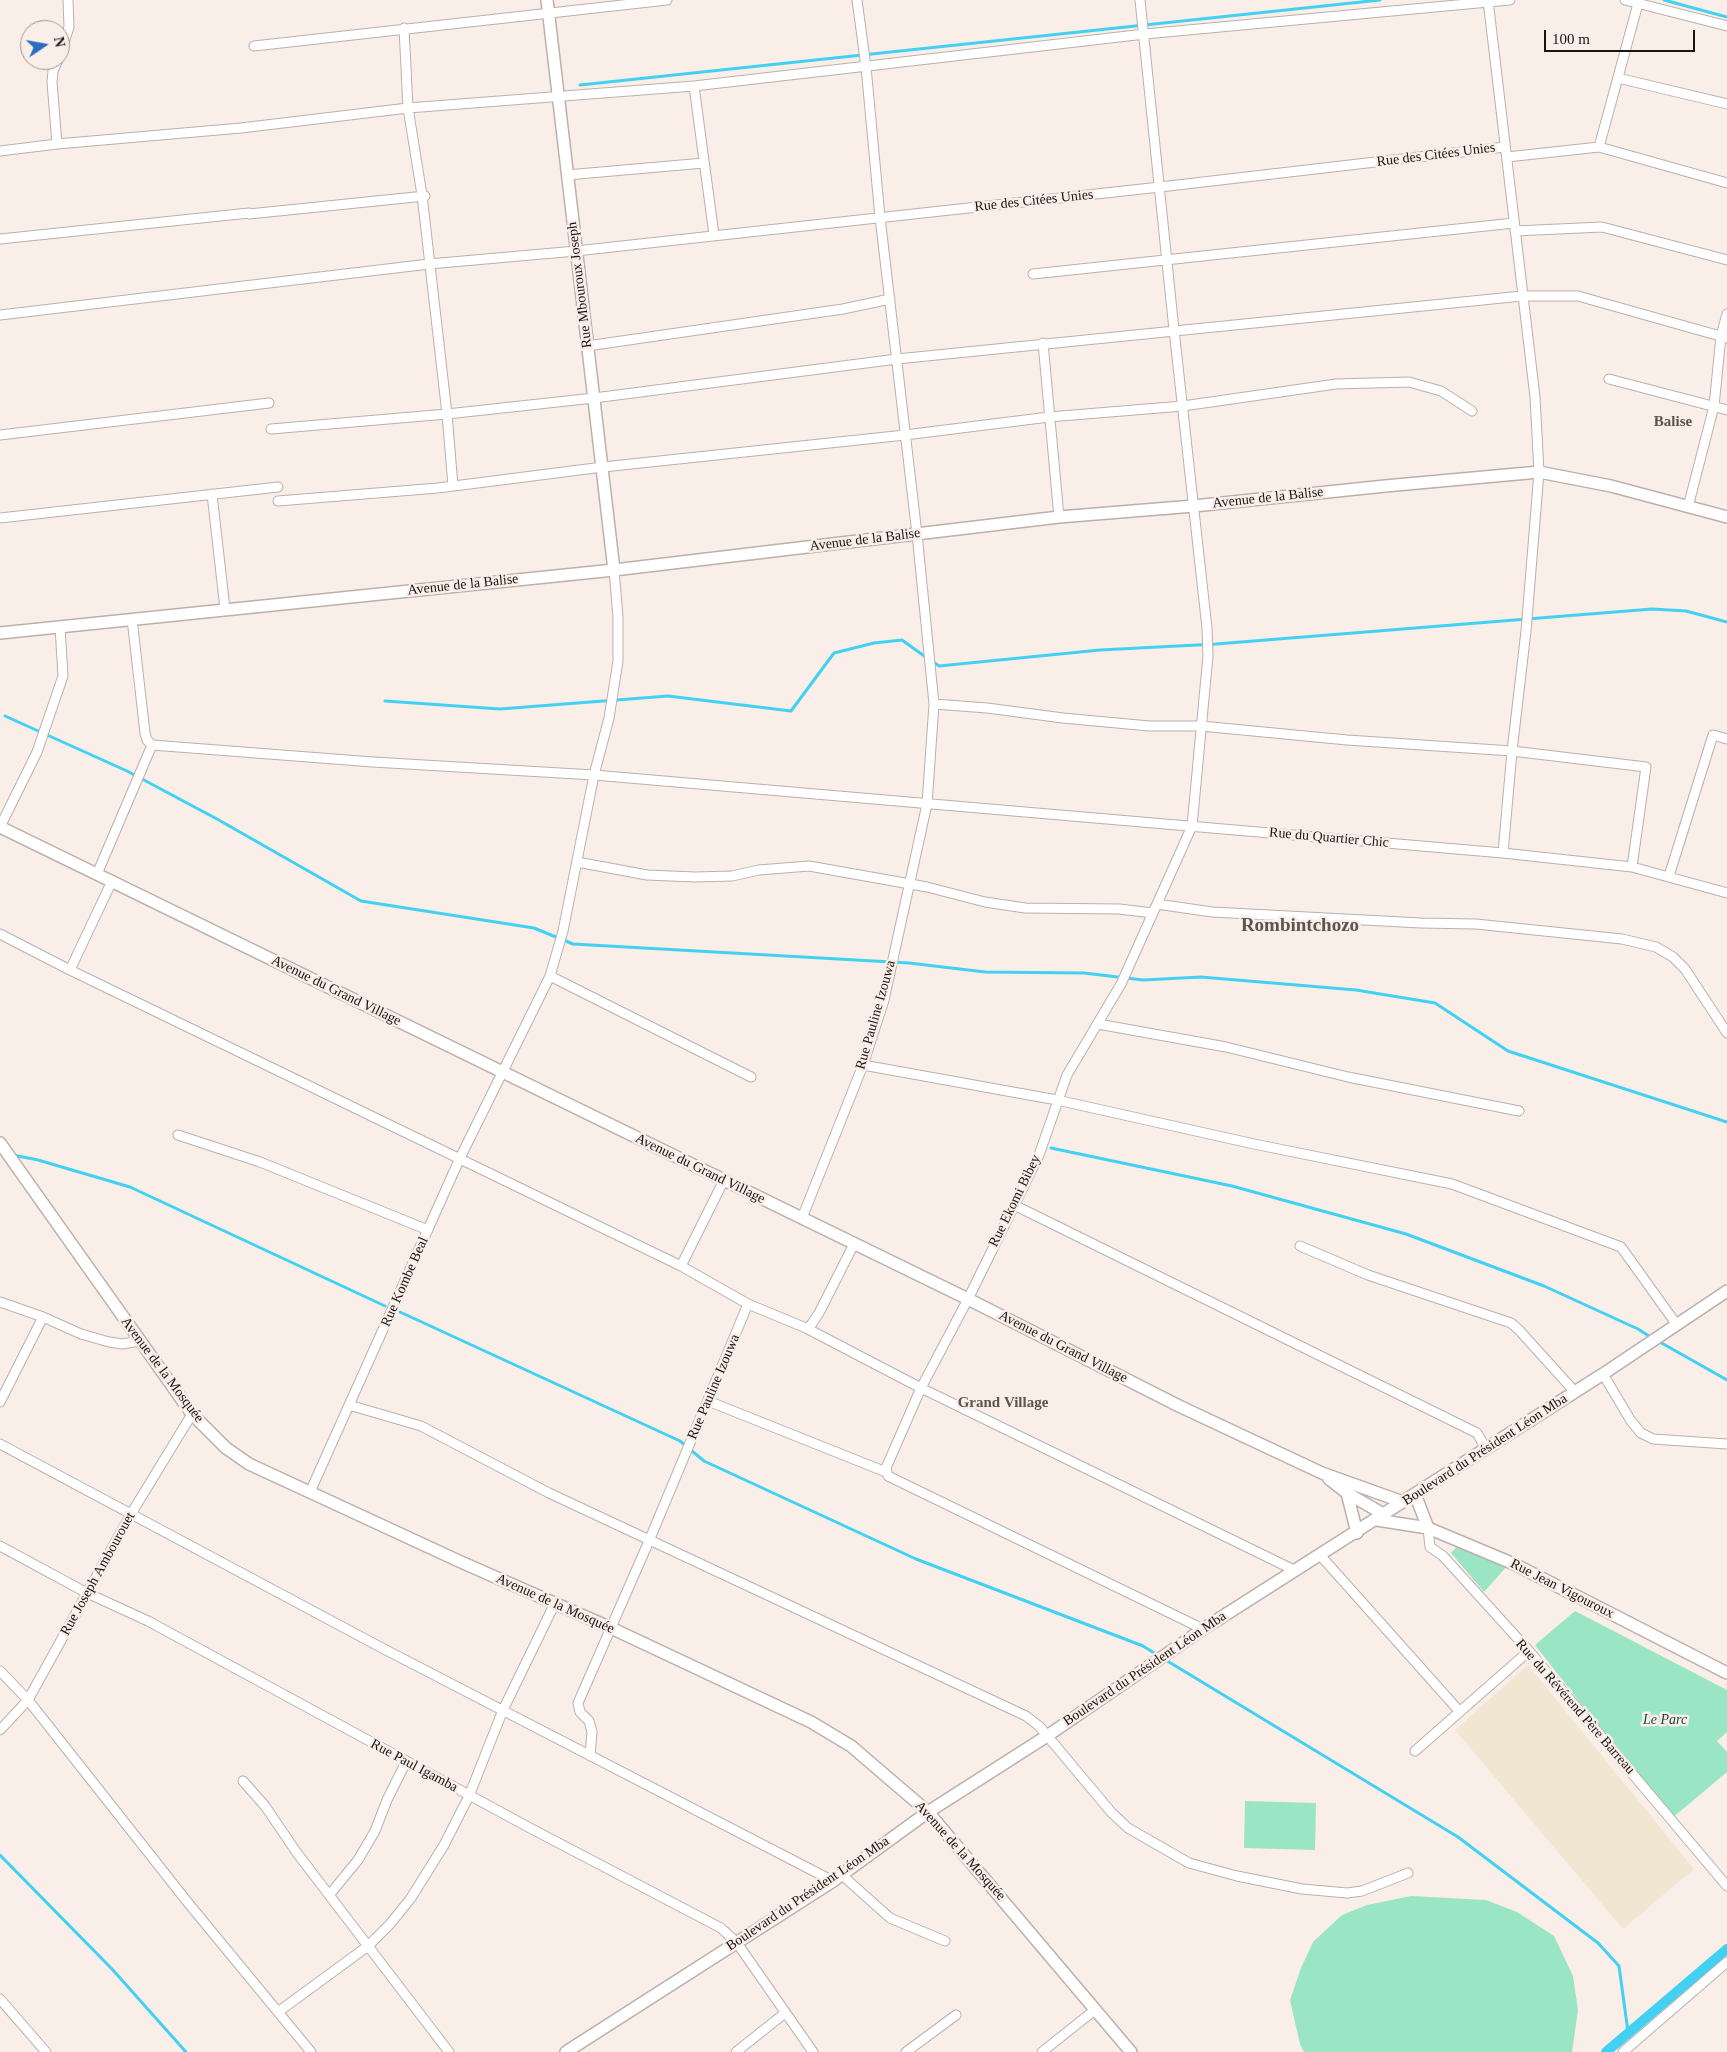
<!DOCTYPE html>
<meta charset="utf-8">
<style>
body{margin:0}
#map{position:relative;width:1727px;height:2052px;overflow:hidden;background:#faeee9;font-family:"Times New Roman",serif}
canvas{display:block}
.north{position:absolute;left:20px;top:20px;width:50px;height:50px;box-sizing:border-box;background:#faeee9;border:1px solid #a09793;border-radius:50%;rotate:78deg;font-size:14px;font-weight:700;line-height:20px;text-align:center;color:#181413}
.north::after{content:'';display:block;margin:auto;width:18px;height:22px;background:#2a6ec0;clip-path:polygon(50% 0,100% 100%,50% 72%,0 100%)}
.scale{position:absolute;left:1544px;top:30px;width:151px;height:22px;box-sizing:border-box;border:2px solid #181413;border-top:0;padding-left:6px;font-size:15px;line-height:18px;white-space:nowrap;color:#181413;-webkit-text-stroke:4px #faeee9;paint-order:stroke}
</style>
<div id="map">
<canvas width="1727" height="2052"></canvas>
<div class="north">N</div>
<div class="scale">100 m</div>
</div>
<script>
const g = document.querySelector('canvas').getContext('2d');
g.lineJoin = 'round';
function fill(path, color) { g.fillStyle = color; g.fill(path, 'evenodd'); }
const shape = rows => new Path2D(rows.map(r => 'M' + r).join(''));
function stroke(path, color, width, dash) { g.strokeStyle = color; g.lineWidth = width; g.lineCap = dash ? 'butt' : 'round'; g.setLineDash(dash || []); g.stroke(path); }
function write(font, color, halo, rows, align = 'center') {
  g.font = font + ' "Times New Roman",serif'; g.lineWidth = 5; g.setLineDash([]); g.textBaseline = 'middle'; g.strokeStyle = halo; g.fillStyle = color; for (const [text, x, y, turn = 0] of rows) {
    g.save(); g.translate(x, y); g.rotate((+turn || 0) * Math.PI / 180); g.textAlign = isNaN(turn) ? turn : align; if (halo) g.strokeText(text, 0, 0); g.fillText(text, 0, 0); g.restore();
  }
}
const education = shape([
 [1528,1665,1694,1869,1623,1929,1455,1730]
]);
const green = shape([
 [1461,1542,1508,1565,1484,1592,1451,1553],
 [1575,1611,1727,1690,1727,1732,1717,1741,1727,1752,1727,1772,1671,1819,1535,1645],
 [1245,1801,1316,1803,1315,1850,1244,1848],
 [1411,1896,1486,1900,1517,1912,1554,1936,1573,1976,1578,2010,1572,2052,1304,2052,1300,2044,1290,2000,1301,1968,1313,1942,1342,1915,1367,1905]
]);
const stream = shape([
 [1664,0,1727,17],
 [580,85,1380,0],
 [932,661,939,666,1100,650,1216,644,1652,609,1686,611,1727,622],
 [385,701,500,709,668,696,791,711,834,653,874,643,902,640,927,658],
 [5,716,127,771,217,819,361,901,534,928,573,944,909,963,985,972,1084,973,1143,980,1201,977,1356,990,1435,1003,1508,1051,1727,1122],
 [1051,1148,1232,1186,1406,1234,1544,1286,1638,1329,1652,1338],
 [13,1155,38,1160,130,1187,385,1306],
 [400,1312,680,1441,704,1461,916,1559,1143,1646,1159,1656],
 [1658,1341,1727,1380],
 [1164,1659,1458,1837,1598,1943,1619,1966,1628,2032],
 [0,1855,112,1969,186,2052]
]);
const canal = shape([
 [1606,2052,1727,1949]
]);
const minor = shape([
 [1140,0,1174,330,1207,628,1208,656,1192,826,1121,984,1067,1075,1039,1155,968,1299,921,1388,886,1468,888,1476,1203,1629],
 [1488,0,1535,397,1539,472,1526,631,1512,751,1503,853],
 [1625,0,1727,26],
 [404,28,408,108,422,195,447,414,453,486],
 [254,46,667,0],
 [60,55,69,27,68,0],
 [1618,78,1727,104],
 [694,86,714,235],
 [57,144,52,82,53,71,58,60],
 [1599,147,1639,0],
 [0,151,57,144,241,128,408,108,694,86,1145,34,1510,0],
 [1507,157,1599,147,1727,183],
 [567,175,704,163],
 [249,214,425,196],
 [1515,231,1602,227,1727,260],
 [0,239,249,213],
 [1033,274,1514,223],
 [0,315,429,264,576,251,1160,187,1505,147],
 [1043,343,1059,517],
 [587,346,843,309,890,299],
 [1609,379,1727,410],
 [271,429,447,414,594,398,897,359,1522,296,1578,296,1727,338],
 [0,435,269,403],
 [212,494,225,609],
 [278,501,438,488,603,467,905,435,1049,417,1183,406,1336,384,1409,382,1441,391,1472,411],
 [1688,507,1714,406,1721,336,1727,314],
 [0,518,278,487],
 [132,619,145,733,147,740,152,745,373,762,594,775,1503,853,1632,867,1727,893],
 [934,704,987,708,1063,718,1149,726,1201,726,1347,740,1512,751,1646,767,1632,867],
 [0,827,37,752,63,676,60,627],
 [577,862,647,875,695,877,732,876,759,870,809,866,927,887,985,902,1025,908,1119,909,1153,913],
 [97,874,152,745],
 [1669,876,1713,735,1727,739],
 [1157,904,1212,912,1421,923,1476,924,1622,939,1656,947,1673,957,1685,969,1727,1033],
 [0,934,70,970,681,1266,748,1304,806,1328,921,1388,1294,1570],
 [70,970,112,881],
 [550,976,751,1077],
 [1098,1024,1226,1047,1348,1077,1519,1111],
 [863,1065,1057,1100,1254,1144,1452,1184,1621,1247,1677,1325],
 [178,1135,260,1162,428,1230],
 [1014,1205,1477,1433,1486,1449],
 [802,1218,863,1065,884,1000,927,804,934,704,917,534,880,217,866,67,857,0],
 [1300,1246,1368,1275,1511,1323,1519,1330,1575,1392],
 [681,1266,724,1180],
 [0,1302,43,1317,81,1334,109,1342,123,1344,139,1341],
 [806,1328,811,1325,819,1313,854,1244],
 [1603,1374,1631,1421,1641,1433,1653,1439,1727,1444],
 [708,1401,886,1472],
 [0,1402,43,1317],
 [349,1405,421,1426,549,1493,1026,1716,1039,1726,1111,1812,1128,1828,1189,1863,1237,1876,1302,1889,1347,1893,1362,1891,1408,1873],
 [0,1444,384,1649,833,1881],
 [310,1492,460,1158,550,976,563,931,594,775,609,718,618,661,618,617,614,570],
 [1428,1528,1430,1547,1443,1556,1529,1651,1727,1886],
 [0,1546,87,1593,148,1621,530,1828,721,1928,737,1943,813,2052],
 [1320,1555,1460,1712],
 [0,1671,28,1700,189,1904,311,2052],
 [0,1730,28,1700,131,1514,192,1414],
 [1415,1751,1529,1651],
 [590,1756,592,1732,589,1721,580,1712,578,1703,649,1541,748,1304],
 [243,1781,265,1806,297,1853,449,2052],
 [842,1875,890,1918,945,1941],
 [330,1894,358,1860,375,1831,387,1800,406,1762],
 [0,1999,46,2052],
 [278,2012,368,1946,390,1924,411,1898,444,1845,469,1796,503,1710,555,1603],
 [736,2052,785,2013],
 [906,2052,956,2015],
 [1042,2052,1096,2009],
 [1623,2052,1727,1962]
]);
const tertiary = shape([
 [547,0,614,570],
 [0,633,614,570,1059,517,1194,506,1385,486,1539,472,1611,486,1727,517],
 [0,827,968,1299,1179,1406,1322,1473,1403,1502],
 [0,1143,192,1414,226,1448,249,1464,461,1562,611,1628,811,1722,851,1746,928,1812,1131,2052],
 [1329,1479,1347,1493,1385,1515],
 [1347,1493,1357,1533],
 [1415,1494,1428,1528],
 [1377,1520,1428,1528,1514,1564,1727,1673],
 [566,2052,833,1881,928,1812,1047,1736,1203,1629,1603,1374,1727,1291]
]);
const streetNames = [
 ["Rue des Citées Unies",1436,155,-7],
 ["Rue des Citées Unies",1034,201,-6],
 ["Rue Mbouroux Joseph",580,285,-97],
 ["Avenue de la Balise",1268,498,-6],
 ["Avenue de la Balise",865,540,-7],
 ["Avenue de la Balise",463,585,-6],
 ["Rue du Quartier Chic",1329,838,5],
 ["Avenue du Grand Village",336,991,26],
 ["Rue Pauline Izouwa",876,1015,-74],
 ["Avenue du Grand Village",700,1169,26],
 ["Rue Ekomi Bibey",1015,1201,-64],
 ["Rue Kombe Beal",405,1282,-66],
 ["Avenue du Grand Village",1063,1347,27],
 ["Avenue de la Mosquée",162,1370,53],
 ["Rue Pauline Izouwa",714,1387,-67],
 ["Boulevard du Président Léon Mba",1485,1450,-33],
 ["Rue Joseph Ambourouet",98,1574,-61],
 ["Rue Jean Vigouroux",1562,1589,27],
 ["Avenue de la Mosquée",555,1604,24],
 ["Boulevard du Président Léon Mba",1145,1669,-34],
 ["Rue du Révérend Père Barreau",1575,1707,49],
 ["Rue Paul Igamba",414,1766,28],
 ["Avenue de la Mosquée",960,1851,48],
 ["Boulevard du Président Léon Mba",808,1894,-34]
];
const parkNames = [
 ["Le Parc",1665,1720]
];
const neighbourhoodNames = [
 ["Balise",1673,422],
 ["Grand Village",1003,1403]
];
const districtNames = [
 ["Rombintchozo",1300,926]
];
fill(education, '#f0e6d1');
fill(green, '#9ae5c3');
stroke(stream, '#42d1f3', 3);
stroke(canal, '#42d1f3', 10);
stroke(minor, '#bbb0ac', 11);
stroke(tertiary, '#bbb0ac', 14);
stroke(minor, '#fff', 9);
stroke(tertiary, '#fff', 11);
write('14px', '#181413', '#faeee9', streetNames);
write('italic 14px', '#164835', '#faeee9', parkNames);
write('bold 15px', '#5e5350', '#faeee9', neighbourhoodNames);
write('bold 19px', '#5e5350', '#faeee9', districtNames);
</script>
